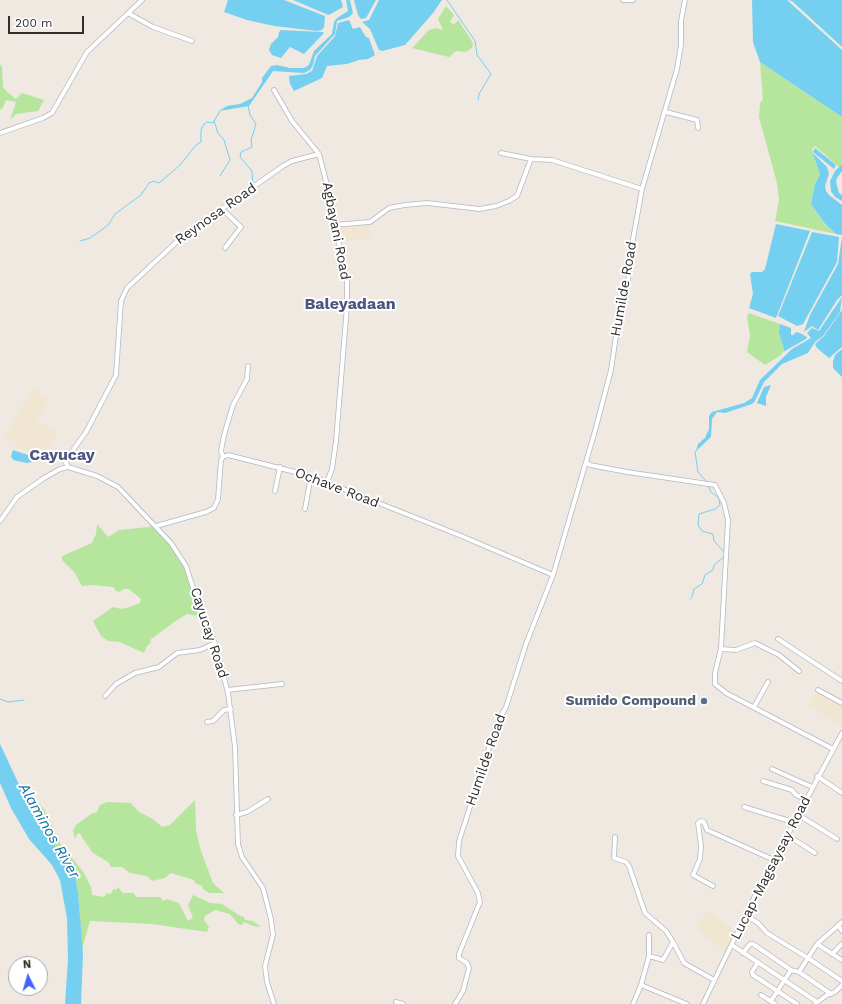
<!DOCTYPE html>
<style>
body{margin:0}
#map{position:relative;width:842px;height:1004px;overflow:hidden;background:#efe9e1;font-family:"Work Sans",sans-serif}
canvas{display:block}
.north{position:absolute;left:8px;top:956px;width:40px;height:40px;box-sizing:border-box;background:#fff;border:1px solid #ababab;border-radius:50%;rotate:355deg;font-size:11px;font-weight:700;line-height:16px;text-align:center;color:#2e2e2e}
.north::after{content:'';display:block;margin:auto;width:14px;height:18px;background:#4264fb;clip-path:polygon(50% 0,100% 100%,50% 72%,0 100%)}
.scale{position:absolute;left:8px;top:16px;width:76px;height:18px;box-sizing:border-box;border:2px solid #2e2e2e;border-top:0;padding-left:5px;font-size:12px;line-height:14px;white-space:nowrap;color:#2e2e2e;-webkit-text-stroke:3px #fff;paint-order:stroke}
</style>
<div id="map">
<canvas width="842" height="1004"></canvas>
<div class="north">N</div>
<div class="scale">200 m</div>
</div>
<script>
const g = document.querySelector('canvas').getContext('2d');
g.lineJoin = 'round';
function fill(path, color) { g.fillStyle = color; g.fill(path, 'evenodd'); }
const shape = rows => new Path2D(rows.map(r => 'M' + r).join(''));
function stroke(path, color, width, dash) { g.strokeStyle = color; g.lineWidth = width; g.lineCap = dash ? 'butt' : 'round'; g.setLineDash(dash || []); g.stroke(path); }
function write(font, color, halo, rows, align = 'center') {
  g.font = font + ' "Work Sans",sans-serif'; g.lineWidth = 4; g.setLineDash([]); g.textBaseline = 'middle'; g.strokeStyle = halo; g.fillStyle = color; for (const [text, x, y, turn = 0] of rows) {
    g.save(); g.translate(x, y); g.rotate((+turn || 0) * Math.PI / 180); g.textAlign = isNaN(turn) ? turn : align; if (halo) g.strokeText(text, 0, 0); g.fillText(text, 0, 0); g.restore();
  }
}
const education = shape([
 [369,223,371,238,340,242,336,224],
 [32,388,49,398,37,421,57,433,42,458,20,447,5,436],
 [818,690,842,703,842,727,807,705],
 [708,910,736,932,725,951,695,927]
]);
const green = shape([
 [446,6,454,15,450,22,454,25,458,20,470,38,473,44,472,48,466,52,456,51,449,57,412,48,429,30,435,28,443,30,438,19],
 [760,62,842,117,842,164,839,167,815,146,812,149,820,175,815,184,811,204,825,225,836,234,775,221,779,200,777,183,759,117,760,103,763,100],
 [0,64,2,67,3,87,7,92,16,99,22,93,44,100,38,111,16,114,10,120,16,102,6,100,2,109,0,109],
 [749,313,780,324,779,333,784,349,781,355,765,365,747,352,750,336,747,316],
 [154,523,178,550,205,617,187,614,177,620,150,640,151,642,147,646,144,653,120,642,108,641,101,636,93,621,113,607,121,609,130,607,140,603,141,599,129,589,123,589,120,592,116,591,113,587,93,585,82,586,74,572,62,560,62,556,92,543,96,534,97,524,108,537,119,530,149,527],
 [25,797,38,802,44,809,60,843,84,873,91,887,92,895,104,897,107,893,111,894,113,889,116,890,118,887,123,893,134,893,136,897,160,897,163,901,167,899,179,903,188,921,193,918,188,905,193,895,210,903,222,904,240,916,244,917,245,920,253,921,261,927,253,926,244,922,242,925,238,924,230,914,215,910,205,916,204,920,209,927,207,932,152,924,90,921,82,949,78,892,74,870,60,854,44,830,43,825,31,810],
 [195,800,196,831,201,851,213,883,224,893,209,893,203,889,202,886,195,883,194,880,171,873,165,878,152,881,147,876,130,873,122,867,111,867,108,862,93,853,81,836,81,834,78,833,75,839,73,831,76,825,91,814,97,812,100,805,107,802,131,803,139,812,153,819,162,827,170,825]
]);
const water = shape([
 [228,0,284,0,325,16,324,27,322,30,317,31,274,26,247,20,224,12],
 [293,0,341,0,343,7,329,15,326,14],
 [346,0,350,0,353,13,349,17,337,21,335,34,315,56,313,65,310,70,304,73,273,71,249,106,219,111,227,106,240,104,252,98,262,82,262,78,271,66,277,65,290,68,304,68,309,65,314,51,332,34,334,22,337,18,348,11],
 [354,0,376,0,366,18,361,19,358,15],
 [379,0,442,0,433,13,405,45,382,51,379,50,370,29,362,22,369,20],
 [752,0,842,0,842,117,760,62,753,42],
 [349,20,353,29,360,27,366,37,369,38,375,55,368,59,359,60,347,64,327,66,322,78,294,91,290,84,289,76,306,74,312,71,317,56,335,36,338,23],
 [281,30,323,32,324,33,304,54,290,47,281,58,272,55,269,50,271,44,278,37,279,32],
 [815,148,836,165,834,169,813,152],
 [813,153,827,167,829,174,825,186,826,191,829,195,842,205,842,235,836,234,825,224,811,204,815,184,820,175],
 [842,164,842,171,837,178,836,182,839,193,842,195,842,201,835,197,831,191,830,181,835,171],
 [776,224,810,231,776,318,749,308,753,294,750,274,752,272,762,272,765,269],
 [812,232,839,237,837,262,803,324,797,326,778,316],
 [842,237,842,295,837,300,818,330,812,326,804,332,810,315,838,264],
 [842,297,840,312,823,336,815,342,808,353,782,364,764,382,755,401,752,404,725,413,717,412,712,419,711,437,696,451,698,444,705,438,709,429,709,416,712,412,744,403,752,398,760,380,792,349,811,338,807,333,812,328,819,331],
 [842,310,842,347,829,358,817,348,815,344,824,336],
 [780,324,791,328,791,335,793,335,796,332,800,333,807,337,806,339,783,352,784,349,779,333],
 [842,349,842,377,833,368,833,362,835,355],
 [771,385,766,397,766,406,757,403,764,387],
 [13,450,28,455,32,462,27,463,13,460,11,456],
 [0,744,31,810,43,825,45,830,60,854,74,870,78,892,83,954,81,1004,65,1004,68,960,67,918,60,880,52,865,29,839,11,808,0,783]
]);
const pier = shape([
 [787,0,792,1,842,47,842,50]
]);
const stream = shape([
 [447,0,475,41,477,55,491,74,479,94,478,100],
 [248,105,250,115,256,124,251,140,252,147,241,152,240,157,252,171,253,186],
 [214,121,218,133,224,140,230,160,220,176],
 [80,241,90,238,103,229,109,224,115,214,141,195,149,183,154,181,159,183,180,165,196,145,201,142,201,130,204,124,207,122,213,123,220,111],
 [697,450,695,452,698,472,707,482],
 [708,485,711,492,719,498,720,505,715,509,699,514,698,525,702,531,713,534,714,541,725,553],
 [690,599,692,597,694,589,702,584,705,575,713,570,714,565,724,557],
 [0,699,8,702,24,700]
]);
const minor = shape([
 [623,0,633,0],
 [128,13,153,27,192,41],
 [274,90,292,121,319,154,327,185,347,282,347,306,336,441,332,469,327,482],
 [666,112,697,120,698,128],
 [0,133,43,118,52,113,87,52,142,0],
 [501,153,531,159,552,160,642,189],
 [222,209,241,227,225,248],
 [334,225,370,222,389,208,405,205,427,203,480,209,496,206,509,201,517,196,531,159],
 [223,457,221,451,224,435,233,405,247,379,248,366],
 [587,463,590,465,627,472,715,485,724,503,728,520,721,648,715,673,715,684,726,693,833,749],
 [68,467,65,461,86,432,116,375,121,301,127,288,184,235,283,166,292,161,319,154],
 [275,491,280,467],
 [305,509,311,476],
 [0,521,17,497,44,478,60,469,68,467,97,476,118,487,171,543,186,566,198,603,215,643,228,693,235,747,238,844,242,857,263,888,271,919,273,935,265,966,267,982,274,1004],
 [156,526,206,512,214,508,218,499,221,460,223,457,228,455,311,476,459,535,553,575],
 [778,639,842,681],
 [721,649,736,650,755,643,779,655,799,671],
 [227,690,282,684],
 [818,690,842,703],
 [105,696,116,684,135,673,159,667,177,653,200,650,215,643],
 [754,707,768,682],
 [207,722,213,721,224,710,231,709],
 [772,769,812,787],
 [817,776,842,793],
 [763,781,792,790,796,795,805,799],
 [744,807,793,822],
 [797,814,837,839],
 [236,815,247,812,268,799],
 [787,835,815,853],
 [615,837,614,858,626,862,629,866,645,913,666,931,673,942],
 [713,886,693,875,700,859,701,846,698,823,701,821,704,822,707,830,774,860],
 [746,915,759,924,767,933,808,958,842,981],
 [838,925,842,931],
 [649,935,649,955],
 [817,944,842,960],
 [732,945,817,1002],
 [743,953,750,944,753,944,791,970,799,972,831,994],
 [832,954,842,944],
 [758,962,752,972,753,975,797,1004],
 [799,972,817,944,842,922],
 [641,985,687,1004],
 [761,995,775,1004],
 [771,1001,791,970],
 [396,1002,403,1004],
 [455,1004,463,991,469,968,467,963,459,958,459,954,480,902,478,893,458,856,459,841,497,723,506,707,526,644,553,575,595,431,611,370,616,336,628,283,630,256,642,189,677,69,681,45,681,21,685,0],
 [633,1004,641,985,649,956,663,960,673,942,684,963,714,980],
 [703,1004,754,898,842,733],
 [815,1004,827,995,835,992,842,985]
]);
const markers = [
 [704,701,4,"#5c6f8a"]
];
const streetNames = [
 ["Reynosa Road",216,214,-35],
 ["Agbayani Road",336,231,79],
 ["Humilde Road",624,289,-80],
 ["Ochave Road",337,488,21],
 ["Cayucay Road",209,633,72],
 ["Humilde Road",486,760,-71],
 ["Lucap-Magsaysay Road",771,868,-63]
];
const serviceNames = [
 ["Sumido Compound",696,701]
];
const waterNames = [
 ["Alaminos River",49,831,60]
];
const quarterNames = [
 ["Baleyadaan",350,304],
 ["Cayucay",62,455]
];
fill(education, '#f0e6d1');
fill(green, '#b6e59e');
fill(water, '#75cff0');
fill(pier, '#efe9e1');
stroke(stream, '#75cff0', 1);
stroke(minor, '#b4b7c1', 5.5);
stroke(minor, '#fff', 4);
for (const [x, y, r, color] of markers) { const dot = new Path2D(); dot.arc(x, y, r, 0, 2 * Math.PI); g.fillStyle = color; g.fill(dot); stroke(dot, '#fff', 1.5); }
write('14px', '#2e2e2e', '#fff', streetNames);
write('bold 14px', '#4e5e75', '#fff', serviceNames, 'right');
write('italic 15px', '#0d6fa3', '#fff', waterNames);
write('bold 16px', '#4d5680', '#fff', quarterNames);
</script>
